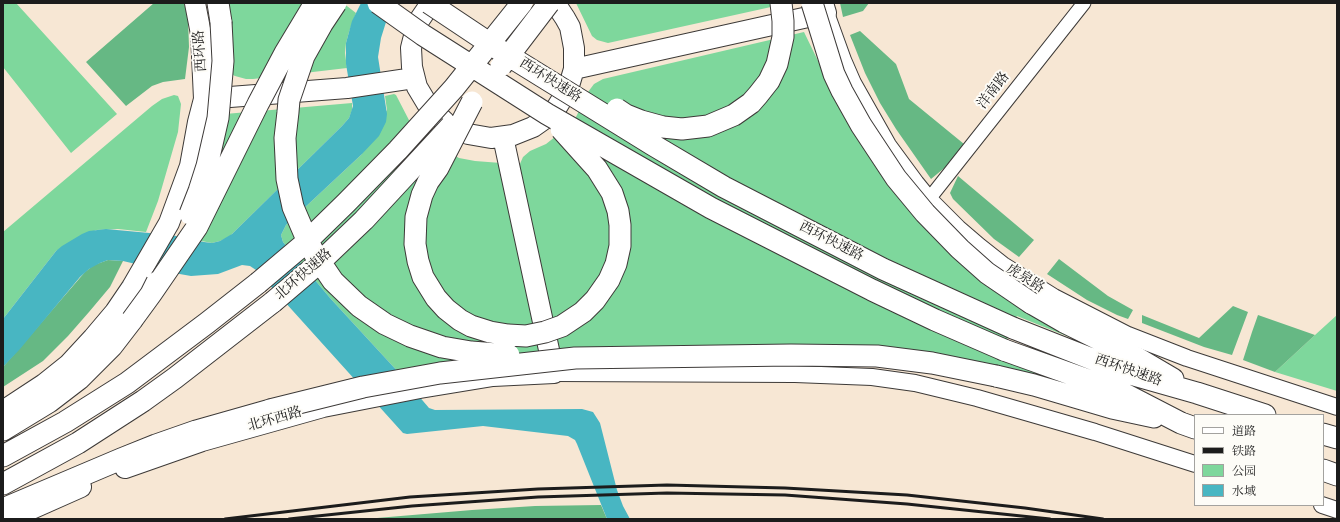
<!DOCTYPE html>
<meta charset="utf-8">
<style>
body{margin:0}
#map{position:relative;width:1340px;height:522px;overflow:hidden;background:#f7e7d4;font-family:"IM FELL Double Pica","Noto Serif SC",serif}
canvas{display:block}
.frame{position:absolute;inset:0;border:4px solid #1c1c1c;pointer-events:none}
.legend{position:absolute;left:1194px;top:414px;width:130px;height:92px;box-sizing:border-box;background:#fdfcf7;border:1px solid #a3a29f;margin:0;padding:5px 7px;list-style:none;font-size:12px;color:#1c1c1c}
.legend li{display:flex;align-items:center;gap:8px;height:20px}
.legend b{width:20px;border:1px solid #a3a29f}
</style>
<div id="map">
<canvas width="1340" height="522"></canvas>
<div class="frame"></div>
<ul class="legend">
<li><b style="height:5px;background:#fff"></b>道路</li>
<li><b style="height:5px;background:#1c1c1c"></b>铁路</li>
<li><b style="height:11px;background:#7ed79c"></b>公园</li>
<li><b style="height:11px;background:#48b6c2"></b>水域</li>
</ul>
</div>
<script>
const g = document.querySelector('canvas').getContext('2d');
g.lineJoin = 'round';
function fill(path, color) { g.fillStyle = color; g.fill(path, 'evenodd'); }
const shape = rows => new Path2D(rows.map(r => 'M' + r).join(''));
function stroke(path, color, width, dash) { g.strokeStyle = color; g.lineWidth = width; g.lineCap = dash ? 'butt' : 'round'; g.setLineDash(dash || []); g.stroke(path); }
function write(font, color, halo, rows, align = 'center') {
  g.font = font + ' "IM FELL Double Pica","Noto Serif SC",serif'; g.lineWidth = 4; g.setLineDash([]); g.textBaseline = 'middle'; g.strokeStyle = halo; g.fillStyle = color; for (const [text, x, y, turn = 0] of rows) {
    g.save(); g.translate(x, y); g.rotate((+turn || 0) * Math.PI / 180); g.textAlign = isNaN(turn) ? turn : align; if (halo) g.strokeText(text, 0, 0); g.fillText(text, 0, 0); g.restore();
  }
}
const green = shape([
 [3,3,16,3,117,114,71,153,3,67],
 [221,3,343,3,356,13,349,32,346,43,345,53,347,68,253,79,246,79,235,76,231,74],
 [576,3,789,3,608,43,597,40,592,36],
 [804,32,836,98,1084,343,1017,316,1000,356,1045,375,1043,380,1013,372,554,350,519,166,523,157,530,151,546,144,565,129,576,117,588,92,594,84,603,79],
 [394,94,396,95,411,124,429,140,459,158,475,161,501,163,543,353,400,374,330,298,283,242,281,235,286,225,361,155,387,110,385,96],
 [174,95,178,96,181,104,178,132,158,201,146,232,118,229,96,230,56,251,3,319,3,232,152,106,162,99],
 [352,103,352,110,349,118,342,126,229,237,220,241,212,243,185,238,225,114],
 [1337,315,1337,391,1275,372,1315,335]
]);
const forest = shape([
 [154,3,184,3,188,19,189,47,185,79,163,82,152,86,126,106,86,62],
 [840,3,869,3,863,11,843,17],
 [860,31,896,64,909,99,964,144,948,165,931,179,896,129,880,103,865,73,850,35],
 [958,176,1034,240,1019,257,994,239,953,199,950,193],
 [1059,259,1108,296,1133,310,1128,319,1117,315,1087,300,1047,274],
 [108,260,123,261,110,287,89,312,68,336,43,361,3,387,3,367,85,272,94,265],
 [1233,306,1248,312,1232,355,1204,347,1142,323,1142,315,1199,338],
 [1258,315,1315,335,1275,372,1243,360,1252,332],
 [601,505,607,519,365,519,472,510,535,506]
]);
const water = shape([
 [361,3,392,3,381,38,378,57,387,114,386,122,379,136,361,155,286,225,281,235,283,242,330,298,400,374,429,408,435,410,582,409,593,412,600,423,617,490,623,506,630,519,607,519,577,444,575,440,568,436,483,426,407,434,403,433,256,270,250,266,242,265,218,274,191,276,174,273,123,261,108,260,100,263,89,269,80,277,20,349,3,367,3,319,56,251,62,246,82,234,89,231,106,229,171,235,204,242,212,243,220,241,232,234,342,126,349,118,353,106,346,64,346,43,352,21]
]);
const minor = shape([
 [929,199,1084,3]
]);
const tertiary = shape([
 [826,13,843,60,853,83,888,145,916,183,929,199,958,228,979,246,1003,265,1054,297,1128,335,1187,358,1337,407],
 [554,373,795,374,872,377,915,383,977,398,1095,432,1195,464],
 [1322,505,1337,510]
]);
const primary = shape([
 [431,3,418,22,413,40,411,48,412,67,417,87,429,107,446,123,468,134,491,138,513,135,533,127,550,115,557,107,568,89,574,69,574,48,570,27,565,18,555,3],
 [574,69,826,13,823,3],
 [204,99,347,88,414,78],
 [3,411,44,384,69,364,93,338,115,312,132,287,169,223,190,166,198,122,204,99,201,34,195,3],
 [125,468,202,441,323,407,420,388,493,376,554,373,503,137],
 [9,519,81,487]
]);
const trunk = shape([
 [218,3,221,22],
 [1031,303,1064,322,1139,359,1173,379],
 [1013,328,1130,374,1197,393,1265,415],
 [1004,350,1121,392,1181,423,1195,428],
 [996,376,1034,385,1112,408,1154,417],
 [3,430,49,402,79,379,112,346,132,320],
 [1323,434,1337,438],
 [3,456,65,422,127,383,207,323,258,283],
 [1323,470,1337,475],
 [3,484,78,443,143,401,175,378,273,302],
 [3,509,121,459,156,445,196,431,270,410]
]);
const rail = shape([
 [225,519,410,497,538,489,667,485,785,488,907,495,1025,508,1103,519],
 [289,519,412,506,538,497,667,493,785,495,907,504,1050,519]
]);
const trunkBridge = shape([
 [336,3,322,24,304,56,289,100,288,112,285,138,287,179,293,207,305,235,314,253,333,281,359,306,385,324,410,336,442,347,471,352,509,355],
 [378,3,423,35,547,114,711,208,872,290,935,320,1004,350],
 [429,3,501,51,653,145,724,187,883,269,1013,328],
 [812,3,834,74,842,91,861,125,896,178,925,213,960,249,987,273,1031,303],
 [501,66,549,3],
 [472,102,438,168,428,182,422,195,416,217,415,244,418,261,423,277,436,298,446,309,460,320,471,326,490,332,508,335,526,336,545,332,562,326,583,312,595,300,609,280,616,264,620,246,620,225,618,211,612,193,597,169,561,129],
 [617,109,626,115,641,121,663,127,682,129,708,126,734,115,751,103,758,95,769,81,777,64,783,37,783,21,781,3],
 [190,214,199,191,207,166,218,118,223,61,221,22],
 [258,283,303,245,346,203,398,150,454,88,522,3],
 [151,294,197,227,258,104,285,53,315,3],
 [273,302,320,262,364,220,451,126],
 [132,320,151,294,157,282],
 [270,410,363,387,440,373,575,358,791,355,877,356,932,363,996,376]
]);
const streetNames = [
 ["西环路",201,51,-94],
 ["西环快速路",550,81,32],
 ["洋南路",994,91,-52],
 ["西环快速路",831,242,27],
 ["北环快速路",304,275,-41],
 ["虎泉路",1025,279,32],
 ["西环快速路",1128,371,19],
 ["北环西路",275,420,-16]
];
fill(green, '#7ed79c');
fill(forest, '#66b884');
fill(water, '#48b6c2');
stroke(minor, '#3d3a38', 15);
stroke(tertiary, '#3d3a38', 18);
stroke(primary, '#3d3a38', 22);
stroke(trunk, '#3d3a38', 23);
stroke(minor, '#fff', 13);
stroke(tertiary, '#fff', 16);
stroke(primary, '#fff', 20);
stroke(trunk, '#fff', 21);
stroke(rail, '#1c1c1c', 3);
stroke(trunkBridge, '#3d3a38', 23, []);
stroke(trunkBridge, '#fff', 21);
write('14px', '#1c1c1c', '#fdfcf7', streetNames);
</script>
